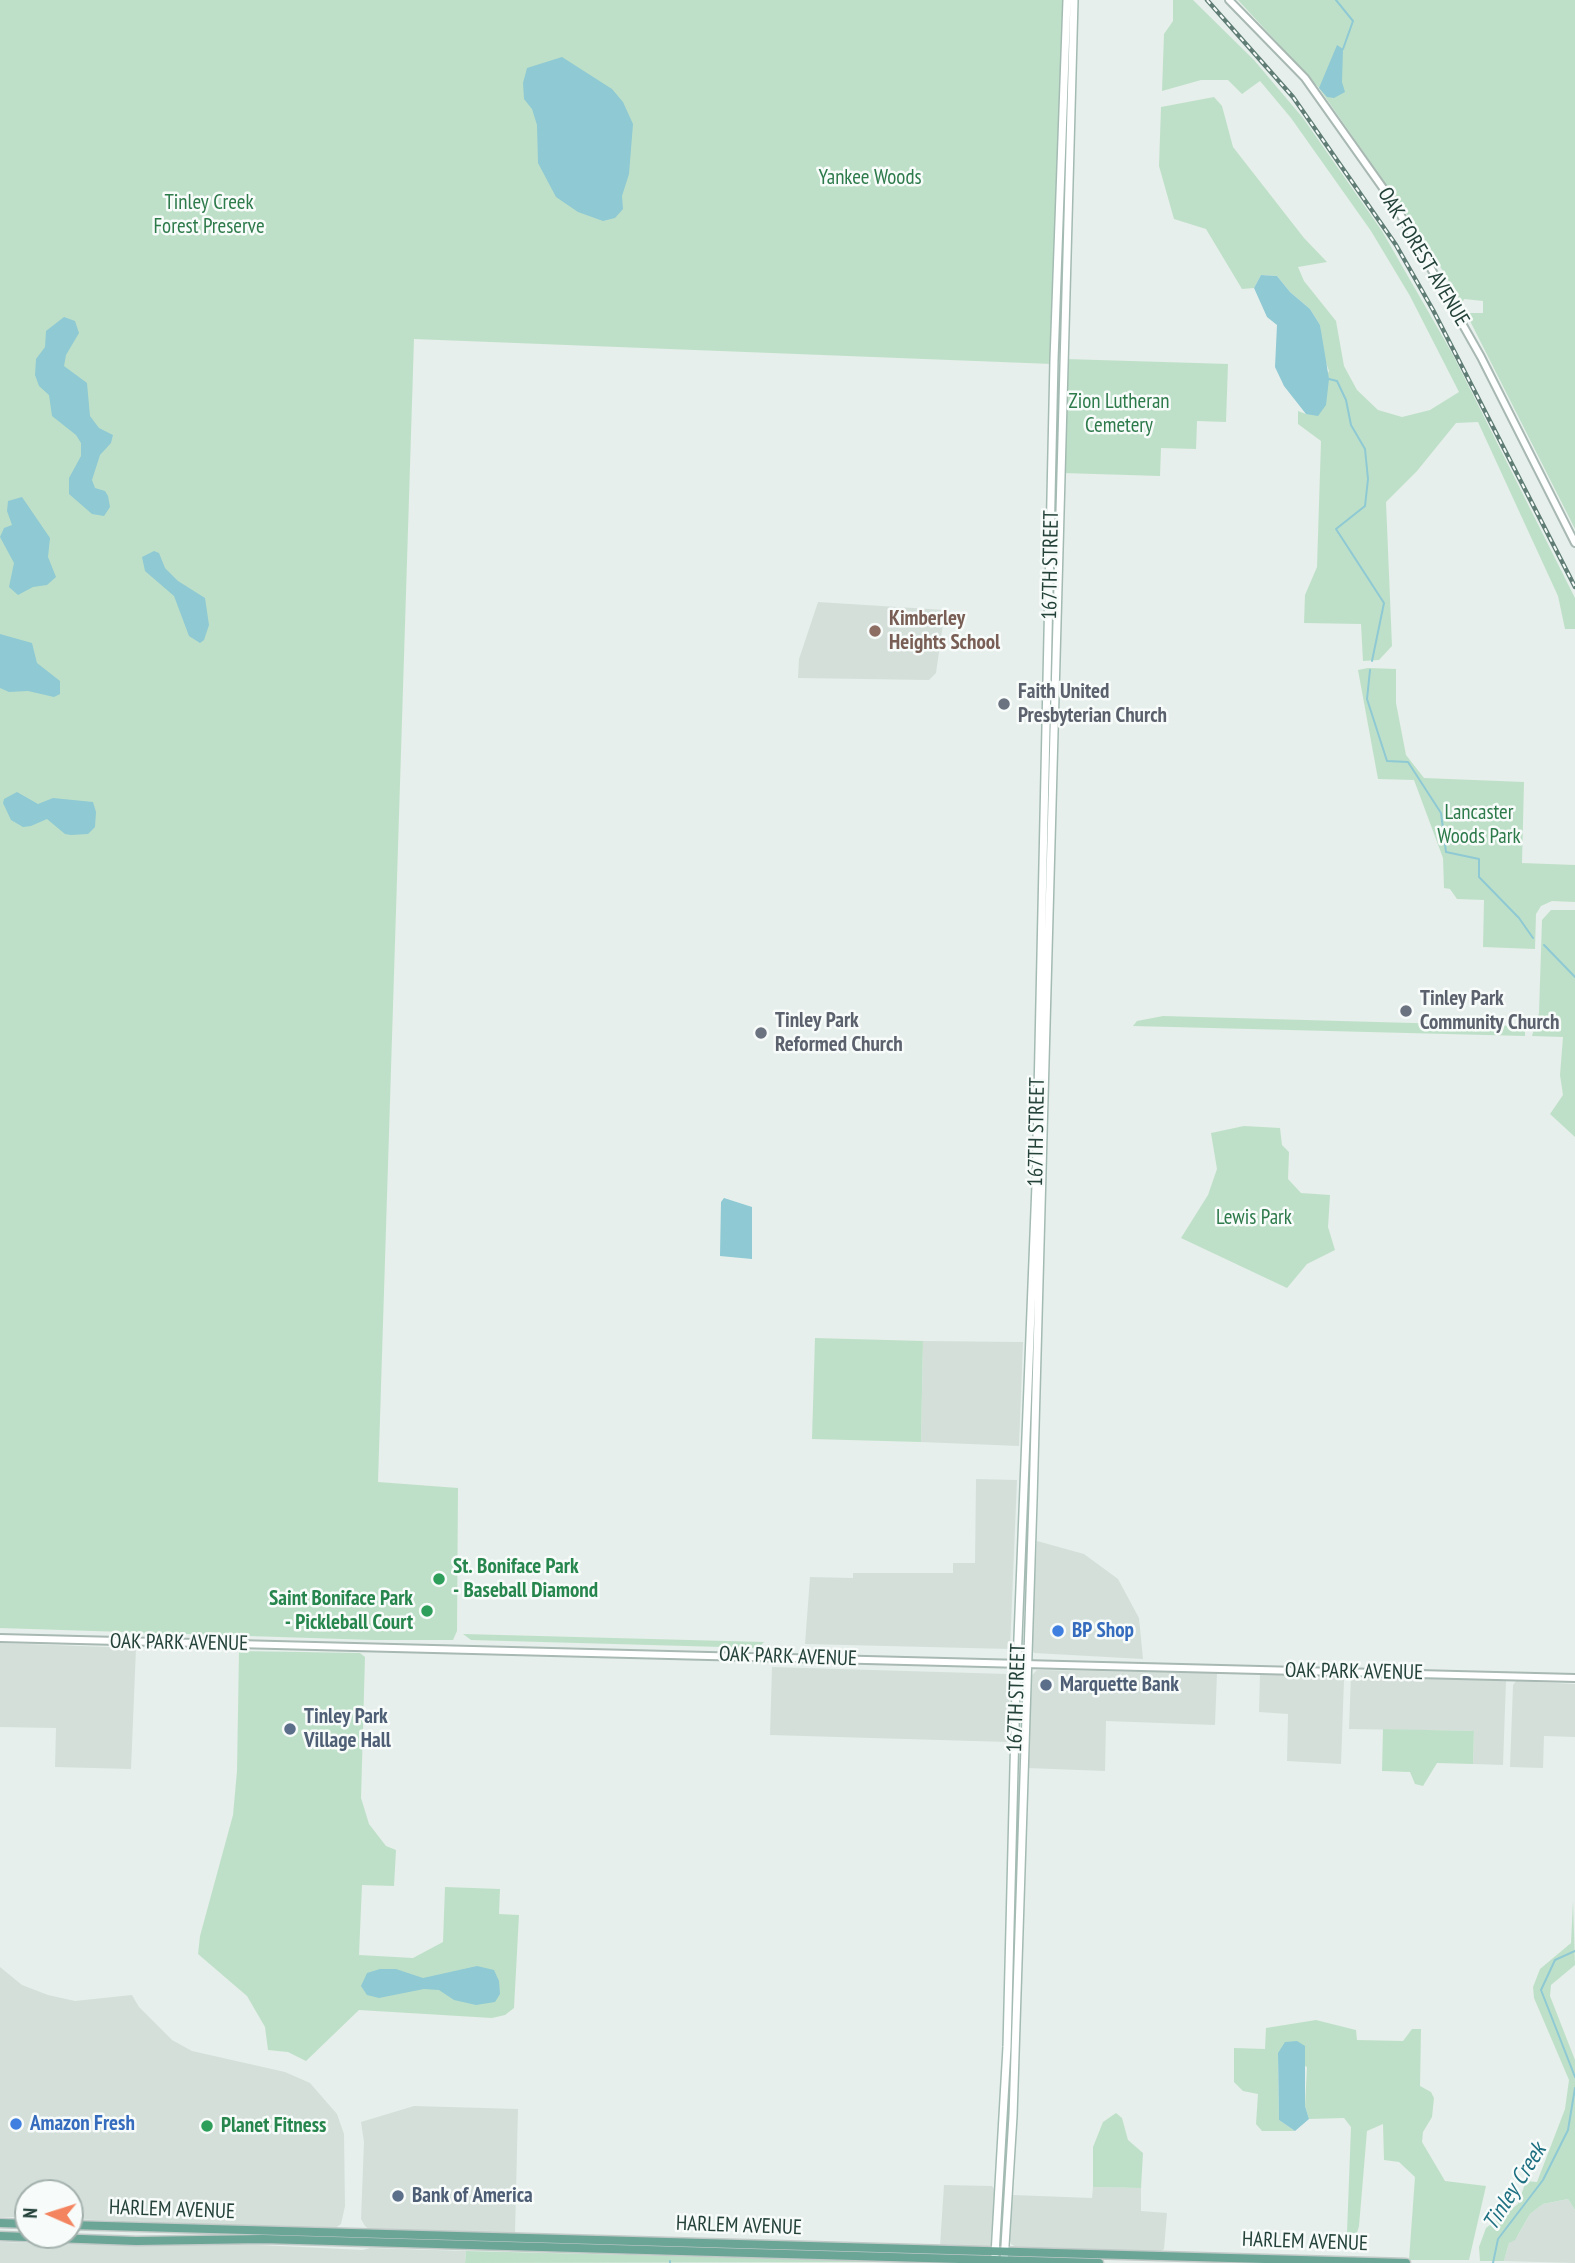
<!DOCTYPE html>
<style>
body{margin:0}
#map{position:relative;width:1575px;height:2263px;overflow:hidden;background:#e6efeb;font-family:"PT Sans Narrow",sans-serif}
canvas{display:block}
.north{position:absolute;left:14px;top:2179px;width:70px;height:70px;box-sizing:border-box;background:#f7fbf9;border:2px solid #a3b1ad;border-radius:50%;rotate:273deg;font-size:19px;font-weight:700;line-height:28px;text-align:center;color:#24423a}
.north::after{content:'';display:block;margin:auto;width:24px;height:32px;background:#f4845f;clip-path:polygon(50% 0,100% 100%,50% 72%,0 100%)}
</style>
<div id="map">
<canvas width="1575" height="2263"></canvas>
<div class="north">N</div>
</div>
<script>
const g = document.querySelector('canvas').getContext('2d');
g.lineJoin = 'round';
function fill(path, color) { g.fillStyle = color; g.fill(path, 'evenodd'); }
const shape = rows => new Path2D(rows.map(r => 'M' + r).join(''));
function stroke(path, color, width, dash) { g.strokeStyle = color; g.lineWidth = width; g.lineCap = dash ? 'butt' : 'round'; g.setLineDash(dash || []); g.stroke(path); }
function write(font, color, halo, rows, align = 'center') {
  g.font = font + ' "PT Sans Narrow",sans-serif'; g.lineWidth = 5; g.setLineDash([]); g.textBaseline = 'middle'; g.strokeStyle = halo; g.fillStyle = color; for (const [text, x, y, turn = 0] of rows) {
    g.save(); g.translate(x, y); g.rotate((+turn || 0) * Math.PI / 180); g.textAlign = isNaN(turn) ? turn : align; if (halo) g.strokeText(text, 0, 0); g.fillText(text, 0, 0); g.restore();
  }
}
const built = shape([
 [818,602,945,610,936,673,929,680,798,678,799,659],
 [923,1341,1023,1342,1019,1446,921,1442],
 [976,1479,1017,1480,1010,1649,805,1644,810,1577,853,1578,853,1573,953,1573,953,1563,975,1563],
 [1037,1541,1084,1554,1118,1579,1139,1618,1143,1659,1034,1653,1031,1647],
 [0,1643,136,1648,131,1769,55,1767,56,1728,0,1727],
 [772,1667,1007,1674,1010,1678,1008,1742,770,1735],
 [1037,1670,1217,1673,1215,1725,1106,1721,1105,1771,1027,1768,1030,1677],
 [1260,1674,1339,1675,1344,1680,1341,1764,1287,1761,1288,1714,1259,1712],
 [1351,1675,1506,1681,1503,1765,1473,1764,1474,1731,1349,1729],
 [1516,1681,1575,1684,1575,1737,1544,1736,1543,1768,1510,1767,1513,1685],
 [0,1967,22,1985,48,1995,75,2001,132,1995,139,2007,172,2040,192,2051,285,2072,310,2083,337,2114,344,2134,345,2206,341,2224,334,2229,70,2219,70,2193,28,2193,28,2217,0,2217],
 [414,2106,518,2109,515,2234,370,2230,365,2226,361,2219,364,2142,361,2122],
 [944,2185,992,2186,996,2191,991,2247,940,2246],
 [1093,2187,1141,2188,1141,2211,1167,2213,1164,2249,1160,2252,1017,2248,1011,2244,1009,2237,1013,2195,1092,2198],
 [1568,2199,1575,2210,1575,2263,1504,2261,1509,2243,1518,2235,1530,2214,1543,2204],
 [0,2242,145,2246,238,2244,363,2250,370,2248,466,2251,465,2263,0,2263]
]);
const green = shape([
 [0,0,1064,0,1052,364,414,339,378,1482,458,1488,457,1631,453,1640,373,1640,0,1628],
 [1173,0,1193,0,1254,60,1303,118,1382,231,1452,353,1575,598,1575,629,1565,629,1558,596,1478,422,1456,423,1417,471,1386,502,1392,646,1379,660,1363,661,1361,624,1304,623,1305,595,1317,567,1321,441,1298,424,1298,411,1306,414,1329,371,1323,355,1320,325,1310,309,1290,292,1277,276,1261,275,1254,288,1242,289,1206,229,1174,219,1159,166,1161,107,1214,97,1222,106,1233,147,1304,238,1327,262,1298,267,1304,281,1336,321,1344,366,1357,390,1378,410,1402,417,1430,410,1459,392,1410,296,1371,231,1291,118,1260,81,1242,94,1228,80,1201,80,1162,91,1164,34,1173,21],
 [1238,0,1575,0,1575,529,1466,313,1483,313,1483,301,1464,299,1462,304,1427,244,1319,88],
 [1066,359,1228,364,1226,422,1197,421,1196,449,1161,448,1160,476,1063,473],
 [1368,668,1396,669,1396,703,1406,755,1424,778,1524,782,1522,863,1575,865,1575,902,1552,901,1541,906,1536,914,1535,949,1483,947,1484,900,1457,899,1450,889,1444,888,1443,858,1414,780,1378,779,1358,670],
 [1551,910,1575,910,1575,1137,1550,1114,1563,1095,1560,1075,1563,1037,1532,1036,1539,1013,1542,920],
 [1163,1016,1519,1026,1525,1030,1525,1036,1133,1026,1137,1021],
 [1244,1126,1280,1128,1282,1145,1289,1152,1288,1179,1301,1193,1330,1195,1328,1227,1335,1250,1307,1264,1287,1288,1181,1238,1208,1195,1217,1169,1211,1133],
 [815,1338,923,1341,921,1442,812,1439],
 [463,1634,464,1634,764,1642,758,1648,471,1640],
 [239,1651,360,1653,365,1657,361,1798,369,1824,386,1846,396,1850,394,1886,362,1885,359,1955,413,1958,443,1942,445,1887,500,1889,499,1914,519,1915,514,2008,505,2015,492,2018,359,2010,306,2061,288,2052,268,2050,265,2027,247,1996,198,1954,200,1936,233,1815,237,1771],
 [1383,1729,1474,1731,1473,1764,1437,1763,1423,1786,1415,1784,1410,1772,1382,1771],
 [1573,1901,1575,1965,1551,1985,1550,1996,1575,2060,1575,2210,1568,2199,1543,2204,1530,2214,1515,2240,1509,2243,1504,2261,1480,2261,1479,2247,1486,2228,1518,2204,1526,2181,1537,2182,1565,2109,1569,2080,1534,1998,1533,1987,1540,1969,1571,1943],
 [1316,2020,1356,2030,1357,2040,1403,2041,1412,2029,1421,2029,1420,2086,1431,2092,1434,2098,1432,2117,1423,2132,1422,2142,1445,2181,1486,2186,1469,2260,1409,2260,1415,2177,1399,2162,1384,2160,1383,2124,1367,2131,1359,2226,1357,2233,1347,2233,1351,2127,1344,2118,1309,2119,1305,2106,1307,2067,1278,2053,1279,2120,1295,2131,1262,2131,1256,2124,1258,2094,1243,2091,1234,2082,1234,2048,1265,2049,1266,2028],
 [1116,2113,1122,2118,1128,2140,1143,2153,1141,2188,1093,2187,1093,2147,1103,2122],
 [466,2251,675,2256,895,2262,465,2263]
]);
const water = shape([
 [1337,45,1343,49,1342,82,1345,92,1334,98,1327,97,1319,88],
 [562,57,612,89,623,102,633,124,629,174,622,196,623,209,615,218,603,221,578,212,556,197,538,163,537,125,532,109,524,99,523,83,527,68],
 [1261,275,1277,276,1290,292,1310,309,1320,325,1329,379,1326,405,1318,416,1306,414,1284,386,1275,367,1277,325,1267,317,1254,288],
 [64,317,75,321,79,333,66,355,64,366,87,383,90,416,99,428,113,435,111,443,100,455,92,480,95,488,105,491,108,496,110,507,104,516,92,514,69,494,69,478,81,456,81,443,76,435,52,416,49,395,39,386,35,375,36,359,45,347,46,331],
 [22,497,50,538,48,557,56,577,47,585,33,587,18,595,9,587,14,563,0,537,4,528,12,525,7,511,8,501],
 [154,551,159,553,165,568,178,581,205,598,209,625,204,640,200,643,189,636,174,596,145,571,142,557],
 [0,634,32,643,37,663,60,681,60,694,54,697,28,691,9,692,0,688],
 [17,792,38,804,53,798,93,802,96,812,95,827,88,834,71,835,65,834,47,819,31,826,23,827,11,820,3,803,4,799],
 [724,1198,752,1207,752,1259,720,1256,721,1202],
 [477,1966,494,1970,499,1981,500,1994,495,2002,476,2005,454,2000,439,1990,424,1989,379,1998,367,1995,361,1986,367,1973,380,1969,396,1969,423,1978],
 [1297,2041,1305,2046,1305,2106,1309,2119,1295,2131,1279,2120,1278,2053,1285,2042]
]);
const stream = shape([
 [1336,0,1353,21,1343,49],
 [1329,379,1337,381,1346,400,1351,425,1365,449,1368,479,1365,506,1336,529,1384,603,1372,661],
 [1370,670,1367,699,1387,761,1408,762,1441,813,1446,852,1479,859,1479,877,1519,918,1533,938],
 [1544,945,1575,977],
 [1575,1951,1555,1960,1541,1990,1575,2077],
 [670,2263,670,2261],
 [1493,2263,1498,2239,1543,2180,1568,2130,1575,2088]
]);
const tertiary = shape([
 [1229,0,1305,78,1395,205,1481,357,1575,543],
 [0,1638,1575,1678]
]);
const secondary = shape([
 [995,2255,1007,2047,1016,1688,1036,1185,1054,360,1067,0],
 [1004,2262,1013,2116,1033,1500,1074,0]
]);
const primary = shape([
 [0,2223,28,2224],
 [70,2225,1406,2263],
 [0,2236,136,2241,263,2239,1099,2263]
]);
const rail = shape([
 [1207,0,1293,97,1396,245,1433,310,1575,587]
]);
const markers = [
 [875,631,7,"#8d6e63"],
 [1004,704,7,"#6b7280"],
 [1406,1011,7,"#6b7280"],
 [761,1033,7,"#6b7280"],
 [439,1579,7,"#2e9e5b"],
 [427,1611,7,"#2e9e5b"],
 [1058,1631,7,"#3f7fe0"],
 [1046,1685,7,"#5c6f8a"],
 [290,1729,7,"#5c6f8a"],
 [16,2124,7,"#3f7fe0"],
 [207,2126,7,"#2e9e5b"],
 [398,2196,7,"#5c6f8a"]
];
const parkNames = [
 ["Yankee Woods",870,178],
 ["Tinley Creek",209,203],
 ["Forest Preserve",209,227],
 ["Zion Lutheran",1119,402],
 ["Cemetery",1119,426],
 ["Lancaster",1479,813],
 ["Woods Park",1479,837],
 ["Lewis Park",1254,1218]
];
const streetNames = [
 ["OAK FOREST AVENUE",1423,257,59],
 ["167TH STREET",1051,565,-89],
 ["167TH STREET",1037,1132,-89],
 ["OAK PARK AVENUE",179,1643,1],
 ["OAK PARK AVENUE",788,1657,2],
 ["OAK PARK AVENUE",1354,1672,1],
 ["167TH STREET",1017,1698,-88],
 ["HARLEM AVENUE",172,2210,2],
 ["HARLEM AVENUE",739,2226,2],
 ["HARLEM AVENUE",1305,2242,2]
];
const educationNames = [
 ["Kimberley",889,619],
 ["Heights School",889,643]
];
const worshipNames = [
 ["Faith United",1018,692],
 ["Presbyterian Church",1018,716],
 ["Tinley Park",1420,999],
 ["Community Church",1420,1023],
 ["Tinley Park",775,1021],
 ["Reformed Church",775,1045]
];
const leisureNames = [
 ["St. Boniface Park",453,1567],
 ["- Baseball Diamond",453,1591],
 ["Saint Boniface Park",413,1599,"right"],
 ["- Pickleball Court",413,1623,"right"],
 ["Planet Fitness",221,2126]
];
const shopNames = [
 ["BP Shop",1072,1631],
 ["Amazon Fresh",30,2124]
];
const serviceNames = [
 ["Marquette Bank",1060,1685],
 ["Tinley Park",304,1717],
 ["Village Hall",304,1741],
 ["Bank of America",412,2196]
];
const waterNames = [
 ["Tinley Creek",1515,2187,-58]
];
fill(built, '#d4dfda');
fill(green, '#bfe0c8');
fill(water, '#8ec9d4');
stroke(stream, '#8ec9d4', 2);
stroke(tertiary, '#a8b8b2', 10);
stroke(secondary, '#a4bbb3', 10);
stroke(primary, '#c2cac8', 11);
stroke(tertiary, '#fff', 6);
stroke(secondary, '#fff', 7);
stroke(primary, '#6aa596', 8);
stroke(rail, '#5f7d75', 4.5);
stroke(rail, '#f7fbf9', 2, [5]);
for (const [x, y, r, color] of markers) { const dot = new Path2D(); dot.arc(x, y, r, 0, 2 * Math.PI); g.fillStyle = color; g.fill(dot); stroke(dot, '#f7fbf9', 2.5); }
write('21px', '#2d7a4b', '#f7fbf9', parkNames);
write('21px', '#24423a', '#f7fbf9', streetNames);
write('bold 21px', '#785e54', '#f7fbf9', educationNames, 'left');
write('bold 21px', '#5b616d', '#f7fbf9', worshipNames, 'left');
write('bold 21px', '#27864d', '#f7fbf9', leisureNames, 'left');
write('bold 21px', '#366cbe', '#f7fbf9', shopNames, 'left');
write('bold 21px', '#4e5e75', '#f7fbf9', serviceNames, 'left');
write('italic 23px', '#1c6f80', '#f7fbf9', waterNames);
</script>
